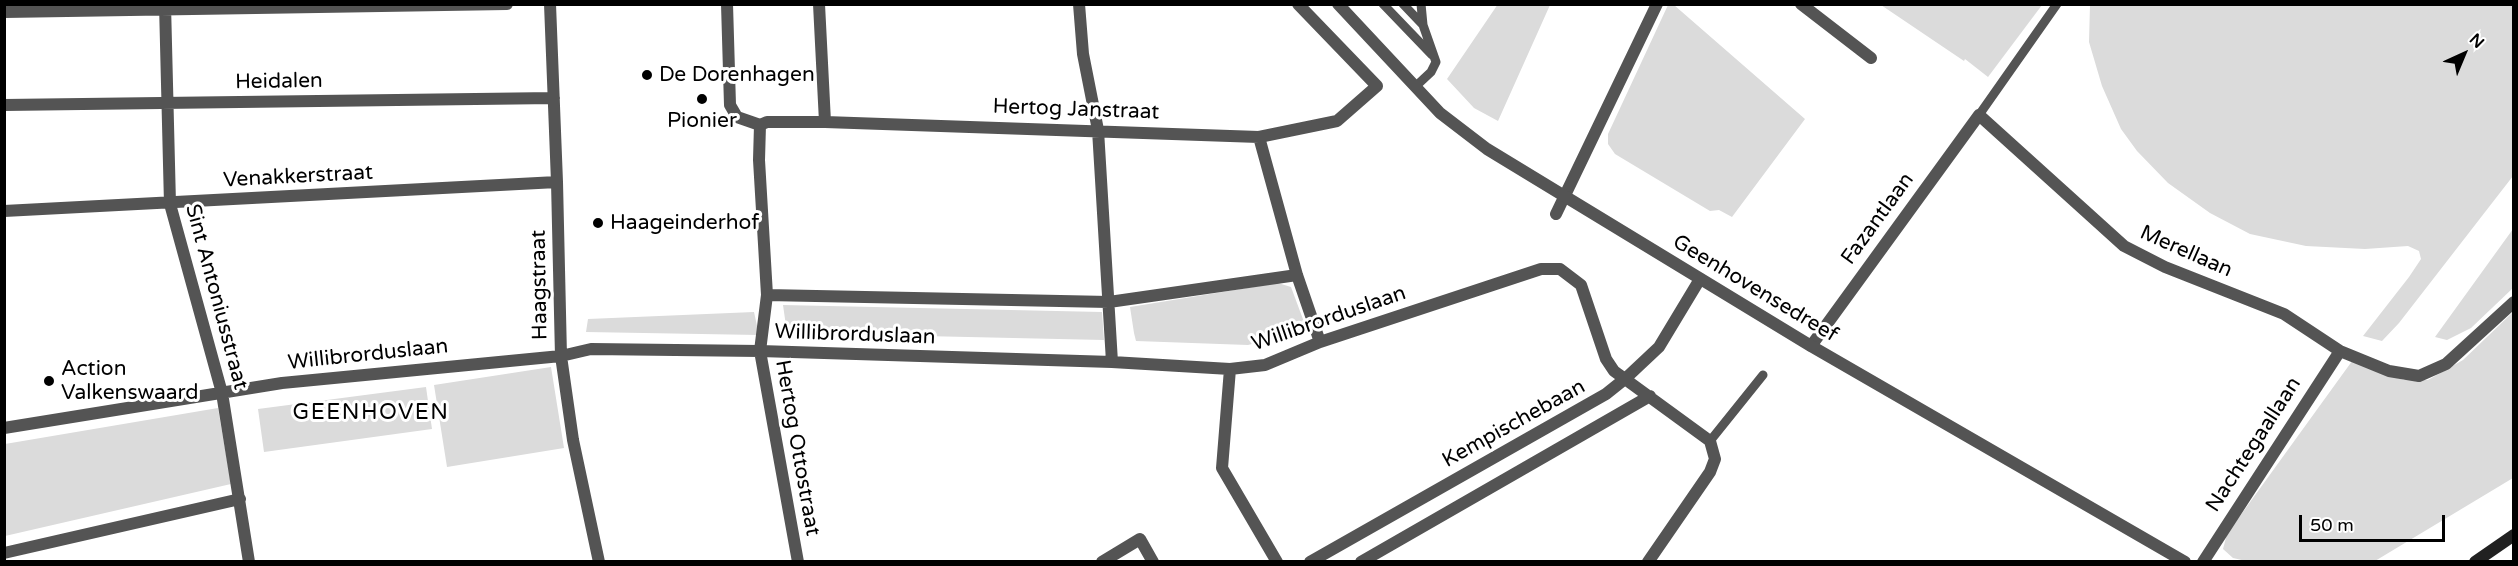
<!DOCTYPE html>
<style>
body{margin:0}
#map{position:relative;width:2518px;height:566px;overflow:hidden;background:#fff;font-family:"Varela Round",sans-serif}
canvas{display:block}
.frame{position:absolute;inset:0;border:6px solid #000;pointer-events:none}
.north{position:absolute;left:2434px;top:24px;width:60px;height:60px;-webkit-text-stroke:4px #fff;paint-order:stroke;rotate:44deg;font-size:16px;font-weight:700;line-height:24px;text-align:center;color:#000}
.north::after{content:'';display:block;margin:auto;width:21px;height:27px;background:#000;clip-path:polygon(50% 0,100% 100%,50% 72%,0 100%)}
.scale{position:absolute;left:2299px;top:515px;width:146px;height:27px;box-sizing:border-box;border:3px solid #000;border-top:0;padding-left:8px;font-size:18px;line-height:21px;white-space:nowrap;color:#000;-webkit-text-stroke:4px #fff;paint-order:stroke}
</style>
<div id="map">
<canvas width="2518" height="566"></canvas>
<div class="frame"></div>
<div class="north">N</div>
<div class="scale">50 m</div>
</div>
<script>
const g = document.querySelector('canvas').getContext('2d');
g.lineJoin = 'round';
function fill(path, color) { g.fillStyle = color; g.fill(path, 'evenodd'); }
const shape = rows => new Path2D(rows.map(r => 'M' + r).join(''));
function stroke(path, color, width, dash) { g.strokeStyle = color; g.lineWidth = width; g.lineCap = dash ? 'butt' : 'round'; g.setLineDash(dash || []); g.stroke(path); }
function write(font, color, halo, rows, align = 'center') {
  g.font = font + ' "Varela Round",sans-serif'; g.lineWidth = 6; g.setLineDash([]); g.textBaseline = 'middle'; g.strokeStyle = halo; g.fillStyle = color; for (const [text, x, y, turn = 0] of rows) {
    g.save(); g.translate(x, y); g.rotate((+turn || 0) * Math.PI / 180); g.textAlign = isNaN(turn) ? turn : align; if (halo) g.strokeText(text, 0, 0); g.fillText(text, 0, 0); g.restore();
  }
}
const green = shape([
 [1498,4,1550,5,1498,121,1474,108,1447,79],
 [1668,5,1674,5,1805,119,1732,217,1719,210,1710,211,1615,154,1608,144,1608,134],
 [1881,5,2042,5,1988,77,1965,59,1964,61],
 [2090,5,2513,5,2513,176,2399,323,2382,341,2363,336,2409,277,2421,259,2419,251,2408,246,2365,249,2306,246,2250,234,2210,213,2168,183,2137,151,2121,129,2102,86,2089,42],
 [2513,229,2513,288,2471,328,2447,340,2435,337],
 [1278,283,1291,287,1307,330,1248,345,1136,341,1134,333,1130,307],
 [783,305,1102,312,1104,340,787,333],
 [754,312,759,335,586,332,588,319],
 [2513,312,2513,478,2375,561,2246,561,2233,558,2223,549,2227,534,2355,357,2375,371,2404,380,2428,380,2463,360],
 [551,367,564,448,447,467,434,385],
 [426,387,432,429,264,452,258,409],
 [218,408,231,484,5,536,5,444]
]);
const service = shape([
 [1383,4,1432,55],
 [1403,4,1423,25,1436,62,1431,72,1416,86],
 [1421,4,1423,25],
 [1979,115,2057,4],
 [1710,441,1763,375]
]);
const minor = shape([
 [165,4,170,204,222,393,249,562],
 [550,4,557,182,561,356,573,440,599,562],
 [727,4,730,105,737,117,760,125],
 [819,4,825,122],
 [1079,4,1083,54,1098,130,1112,362],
 [1801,4,1871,58],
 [4,12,507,4],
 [4,105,554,98],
 [760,125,767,122,825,122,1259,137,1337,121,1377,86,1298,4],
 [760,125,759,160,767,295,760,351,798,562],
 [1259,137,1297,275,1320,342],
 [4,211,557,182],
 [1556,214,1657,4],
 [767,295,1109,302,1297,275],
 [1811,346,1979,115,2124,246,2165,267,2284,314,2340,351,2389,371,2419,376,2446,364,2514,302],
 [1230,369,1222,468,1277,562],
 [4,428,282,383,561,356,591,349,760,351,1112,362,1230,369,1265,365,1320,342,1541,269,1560,269,1581,285,1606,359,1614,371,1710,441,1715,459,1710,472,1648,562],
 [4,553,240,499],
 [1102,562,1140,539,1153,562],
 [1310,562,1606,394,1626,378,1659,347,1700,279],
 [1361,562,1650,396],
 [2203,562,2340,351]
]);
const tertiary = shape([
 [1338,4,1440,113,1487,149,1811,346,2185,562]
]);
const secondary = shape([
 [2475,562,2514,535]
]);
const markers = [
 [647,75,6,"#000"],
 [702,99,6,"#000"],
 [598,223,6,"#000"],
 [49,381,6,"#000"]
];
const poiNames = [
 ["De Dorenhagen",659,75],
 ["Pionier",702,121,"center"],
 ["Haageinderhof",610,223],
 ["Action",61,369],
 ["Valkenswaard",61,393]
];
const streetNames = [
 ["Heidalen",279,82,-1],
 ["Hertog Janstraat",1076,110,2],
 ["Venakkerstraat",298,177,-3],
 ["Fazantlaan",1878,219,-54],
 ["Merellaan",2186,252,24],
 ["Haagstraat",540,285,-91],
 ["Geenhovensedreef",1755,289,31],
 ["Sint Antoniusstraat",216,297,75],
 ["Willibrorduslaan",1329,319,-19],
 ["Willibrorduslaan",855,335,2],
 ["Willibrorduslaan",368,355,-6],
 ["Kempischebaan",1514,424,-29],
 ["Nachtegaallaan",2254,445,-57],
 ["Hertog Ottostraat",797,448,80]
];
const neighbourhoodNames = [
 ["GEENHOVEN",371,413]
];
fill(green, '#dbdbdb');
stroke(service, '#545454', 9);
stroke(minor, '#545454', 12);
stroke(tertiary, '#545454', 12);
stroke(secondary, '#212121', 12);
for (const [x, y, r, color] of markers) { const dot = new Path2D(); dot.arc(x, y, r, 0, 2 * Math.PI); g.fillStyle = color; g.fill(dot); stroke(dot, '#fff', 2); }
write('21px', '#000', '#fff', poiNames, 'left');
write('21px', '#000', '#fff', streetNames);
g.letterSpacing = '1.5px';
write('22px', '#000', '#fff', neighbourhoodNames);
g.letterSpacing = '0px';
</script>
